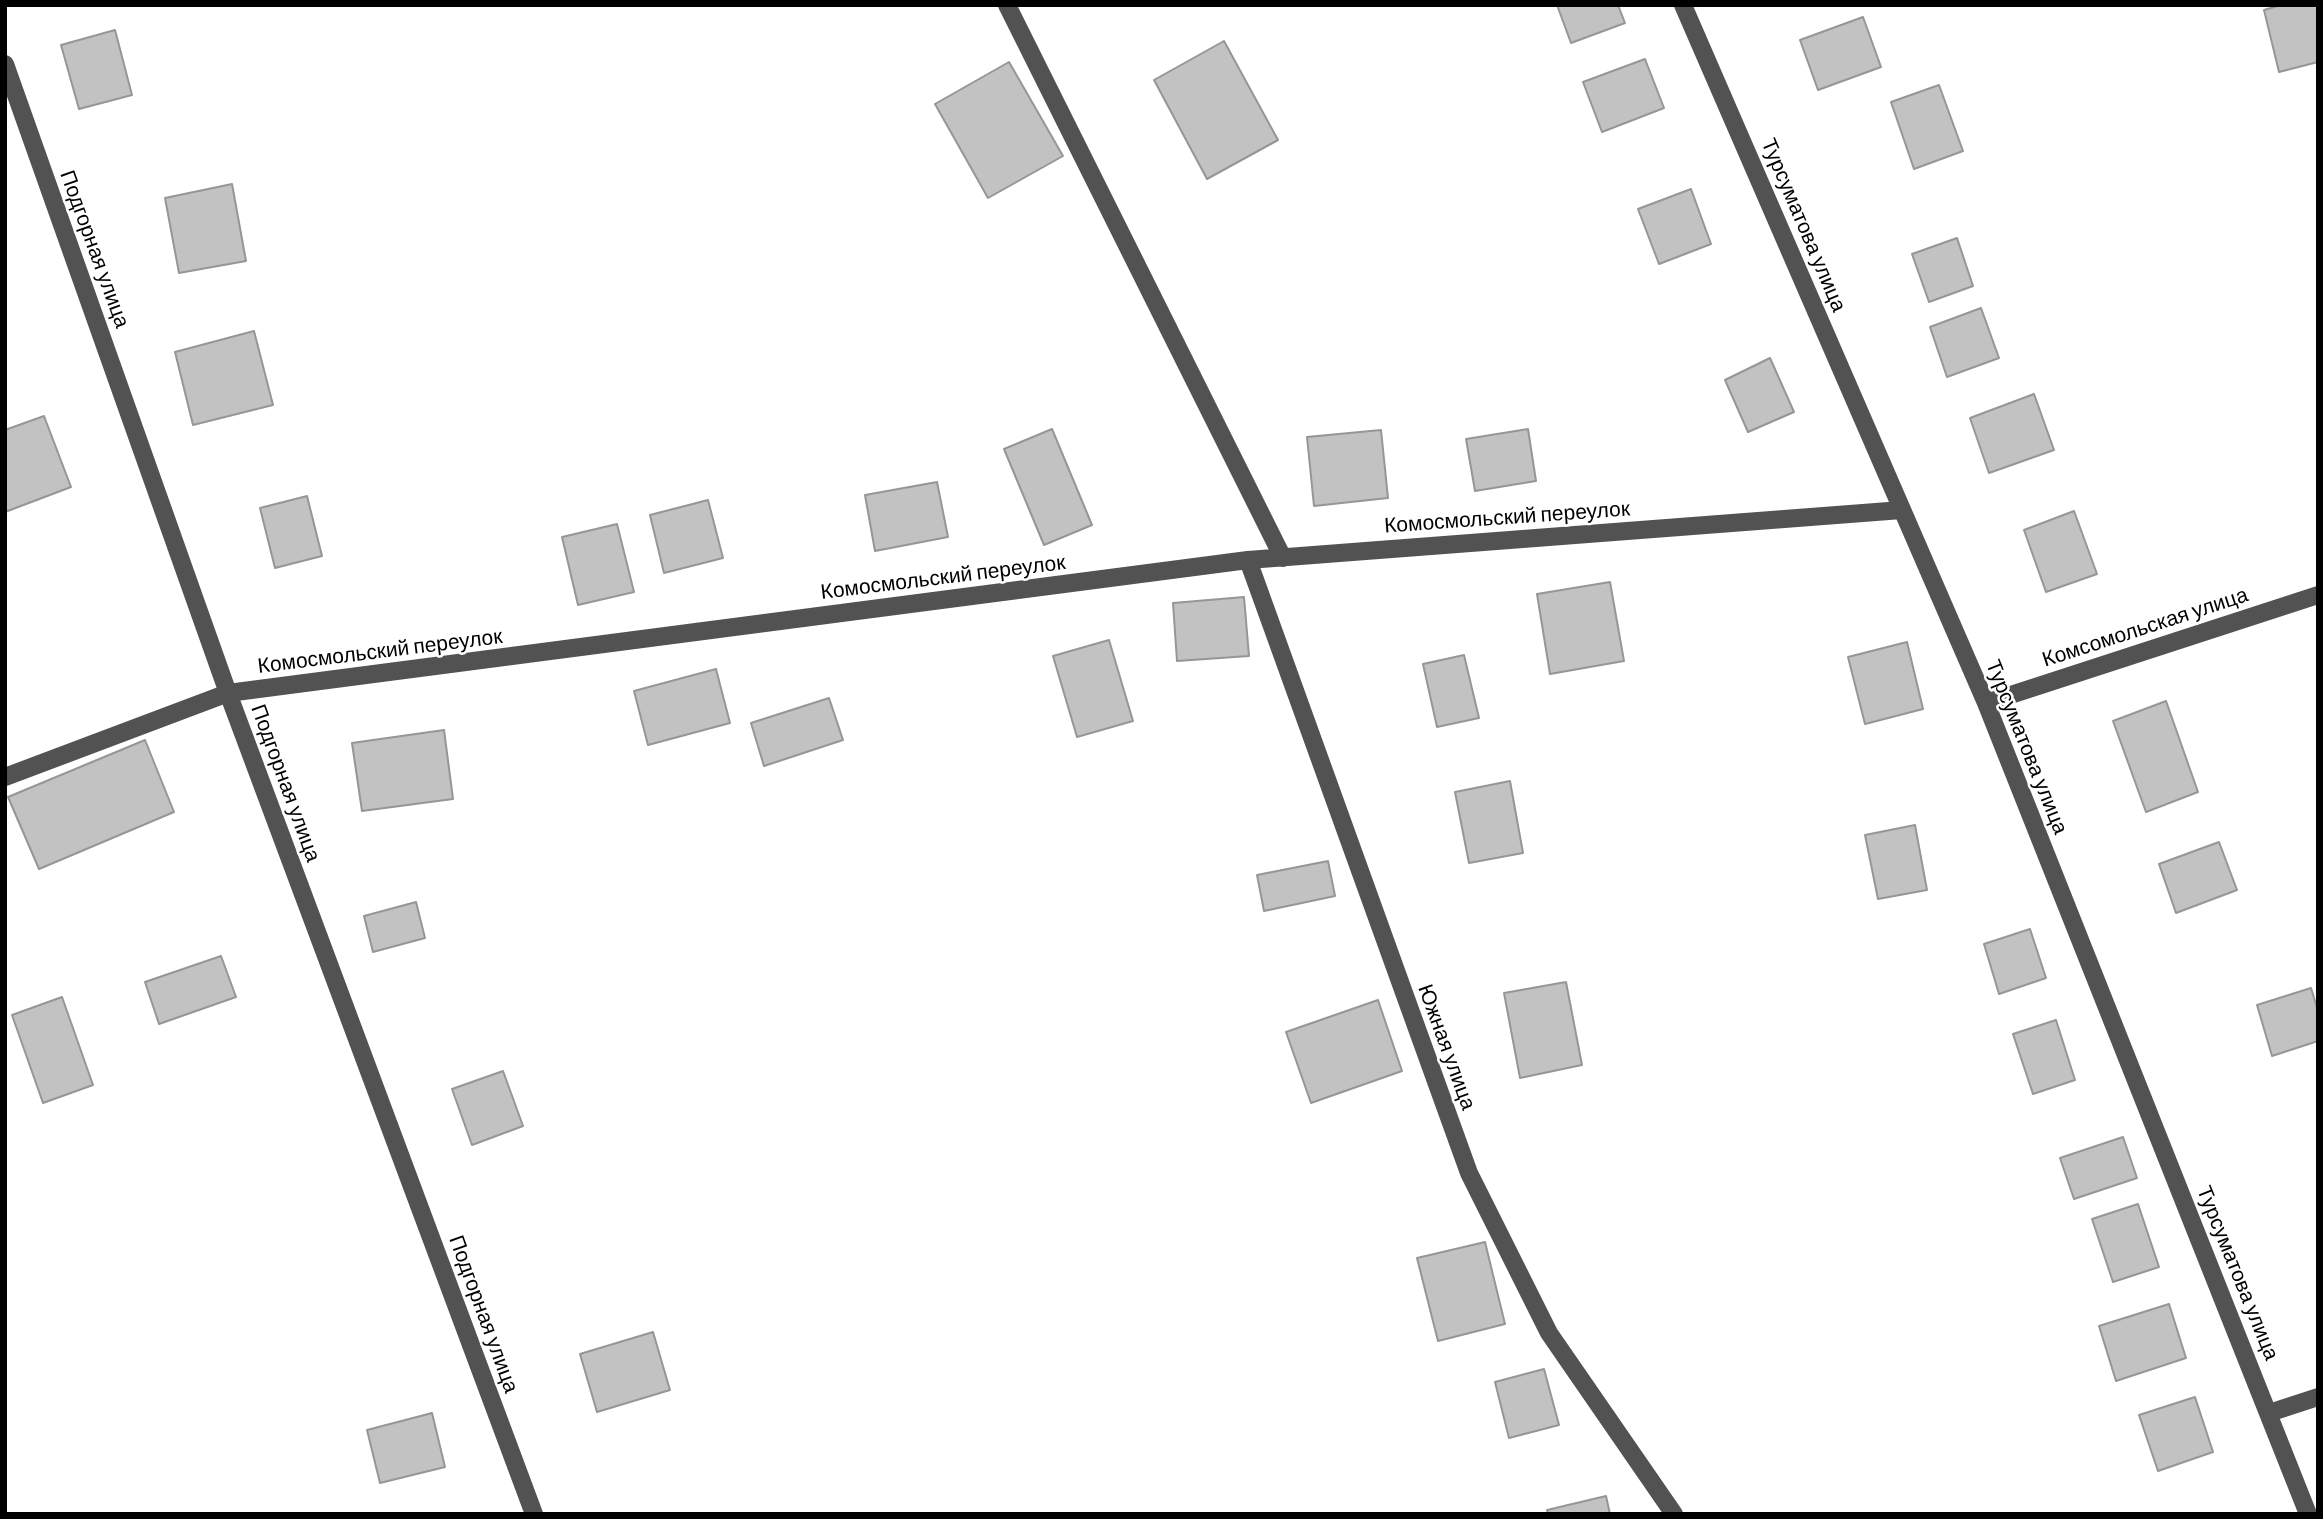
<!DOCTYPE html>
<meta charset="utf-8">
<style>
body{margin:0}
#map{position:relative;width:2323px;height:1519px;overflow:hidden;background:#fff;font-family:Barlow,sans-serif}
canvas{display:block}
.frame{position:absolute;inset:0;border:7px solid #000;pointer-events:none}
</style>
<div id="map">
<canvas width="2323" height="1519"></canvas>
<div class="frame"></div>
</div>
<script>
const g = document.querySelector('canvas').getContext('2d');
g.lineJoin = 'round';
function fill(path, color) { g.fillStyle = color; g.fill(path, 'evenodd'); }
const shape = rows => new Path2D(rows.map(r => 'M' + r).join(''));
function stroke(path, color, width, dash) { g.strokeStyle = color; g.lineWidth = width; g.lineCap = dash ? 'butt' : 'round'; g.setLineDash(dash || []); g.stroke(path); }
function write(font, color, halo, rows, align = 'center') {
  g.font = font + ' Barlow,sans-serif'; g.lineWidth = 5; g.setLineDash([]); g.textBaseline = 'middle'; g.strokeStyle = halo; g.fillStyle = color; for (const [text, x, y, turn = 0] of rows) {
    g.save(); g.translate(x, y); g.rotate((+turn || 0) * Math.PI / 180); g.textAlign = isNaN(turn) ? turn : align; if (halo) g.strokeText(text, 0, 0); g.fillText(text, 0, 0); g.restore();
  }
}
const building = shape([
 [1557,5,1618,5,1625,23,1571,43,1557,5],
 [2281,5,2318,5,2318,62,2279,72,2264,10,2281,5],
 [1863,17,1881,67,1818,90,1800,40,1863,17],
 [115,30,132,95,79,109,61,45,115,30],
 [1224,41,1278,140,1207,179,1154,80,1224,41],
 [1645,59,1664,108,1602,132,1583,82,1645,59],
 [1009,62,1063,156,988,198,935,104,1009,62],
 [1939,85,1963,151,1914,169,1891,102,1939,85],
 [232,184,246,261,179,273,165,198,232,184],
 [1691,189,1711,244,1659,264,1638,209,1691,189],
 [1957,238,1973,286,1929,302,1912,254,1957,238],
 [1981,308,1999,358,1947,377,1930,327,1981,308],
 [254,331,273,405,193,425,175,352,254,331],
 [1770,358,1794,412,1748,432,1725,380,1770,358],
 [2034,394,2054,450,1989,473,1970,418,2034,394],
 [44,416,71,487,5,512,5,430,44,416],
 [1052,429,1092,525,1044,545,1004,449,1052,429],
 [1528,429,1536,481,1475,491,1466,439,1528,429],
 [1381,430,1388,498,1314,506,1307,437,1381,430],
 [937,482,948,537,875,551,865,495,937,482],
 [307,496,322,556,275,568,260,508,307,496],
 [708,500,723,558,664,573,650,515,708,500],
 [2074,511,2097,574,2046,592,2024,530,2074,511],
 [617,524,634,592,578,605,562,537,617,524],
 [1610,582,1624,661,1550,674,1537,594,1610,582],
 [1244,597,1249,656,1177,661,1173,603,1244,597],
 [1109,640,1133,721,1077,737,1053,656,1109,640],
 [1907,642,1923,709,1865,724,1848,657,1907,642],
 [1464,655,1479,718,1437,727,1423,664,1464,655],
 [716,669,730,723,648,745,634,691,716,669],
 [829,698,843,740,764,766,751,723,829,698],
 [2166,701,2198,792,2146,812,2113,721,2166,701],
 [444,730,453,799,362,811,352,743,444,730],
 [145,740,174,812,39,869,8,797,145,740],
 [1510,781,1523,853,1469,863,1455,792,1510,781],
 [1915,825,1927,890,1878,899,1865,835,1915,825],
 [2219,842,2237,890,2176,913,2159,864,2219,842],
 [1328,861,1335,896,1264,911,1257,875,1328,861],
 [416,902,425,938,373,952,364,916,416,902],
 [2030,929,2046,978,1999,994,1984,944,2030,929],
 [221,956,236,997,159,1024,145,982,221,956],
 [1566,982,1582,1065,1520,1078,1504,993,1566,982],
 [2311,988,2318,1011,2318,1041,2272,1056,2257,1005,2311,988],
 [62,997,93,1085,43,1103,12,1015,62,997],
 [1378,1000,1402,1071,1311,1103,1286,1032,1378,1000],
 [2056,1020,2075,1080,2033,1094,2013,1034,2056,1020],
 [503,1071,523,1126,472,1145,452,1089,503,1071],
 [2123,1137,2137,1178,2074,1199,2060,1158,2123,1137],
 [2138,1204,2159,1267,2113,1282,2092,1219,2138,1204],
 [1485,1242,1505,1324,1438,1341,1417,1258,1485,1242],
 [2169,1304,2186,1358,2116,1381,2099,1326,2169,1304],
 [653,1332,670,1390,597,1412,580,1354,653,1332],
 [1544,1369,1559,1425,1509,1438,1495,1382,1544,1369],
 [2195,1397,2213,1452,2158,1471,2139,1415,2195,1397],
 [432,1413,445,1467,380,1483,367,1430,432,1413],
 [1606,1496,1610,1514,1548,1514,1547,1510,1606,1496]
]);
const minor = shape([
 [1007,5,1283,558],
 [1683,5,1986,703,2308,1514],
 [5,64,228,693,534,1514],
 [1248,560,1469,1173,1549,1333,1674,1514],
 [1986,703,2318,595],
 [5,777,228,693,1248,560,1902,510],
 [2269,1413,2318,1397]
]);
const streetNames = [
 ["Турсуматова улица",1804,225,67],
 ["Подгорная улица",95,249,70],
 ["Комосмольский переулок",1507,517,-4],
 ["Комосмольский переулок",943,577,-7],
 ["Комсомольская улица",2145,627,-18],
 ["Комосмольский переулок",380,651,-7],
 ["Турсуматова улица",2027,747,68],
 ["Подгорная улица",286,783,70],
 ["Южная улица",1447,1047,70],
 ["Турсуматова улица",2238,1273,68],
 ["Подгорная улица",484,1314,70]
];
fill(building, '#c2c2c2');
stroke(building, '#969696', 2);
stroke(minor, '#525252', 18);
write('21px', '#000', '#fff', streetNames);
</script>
